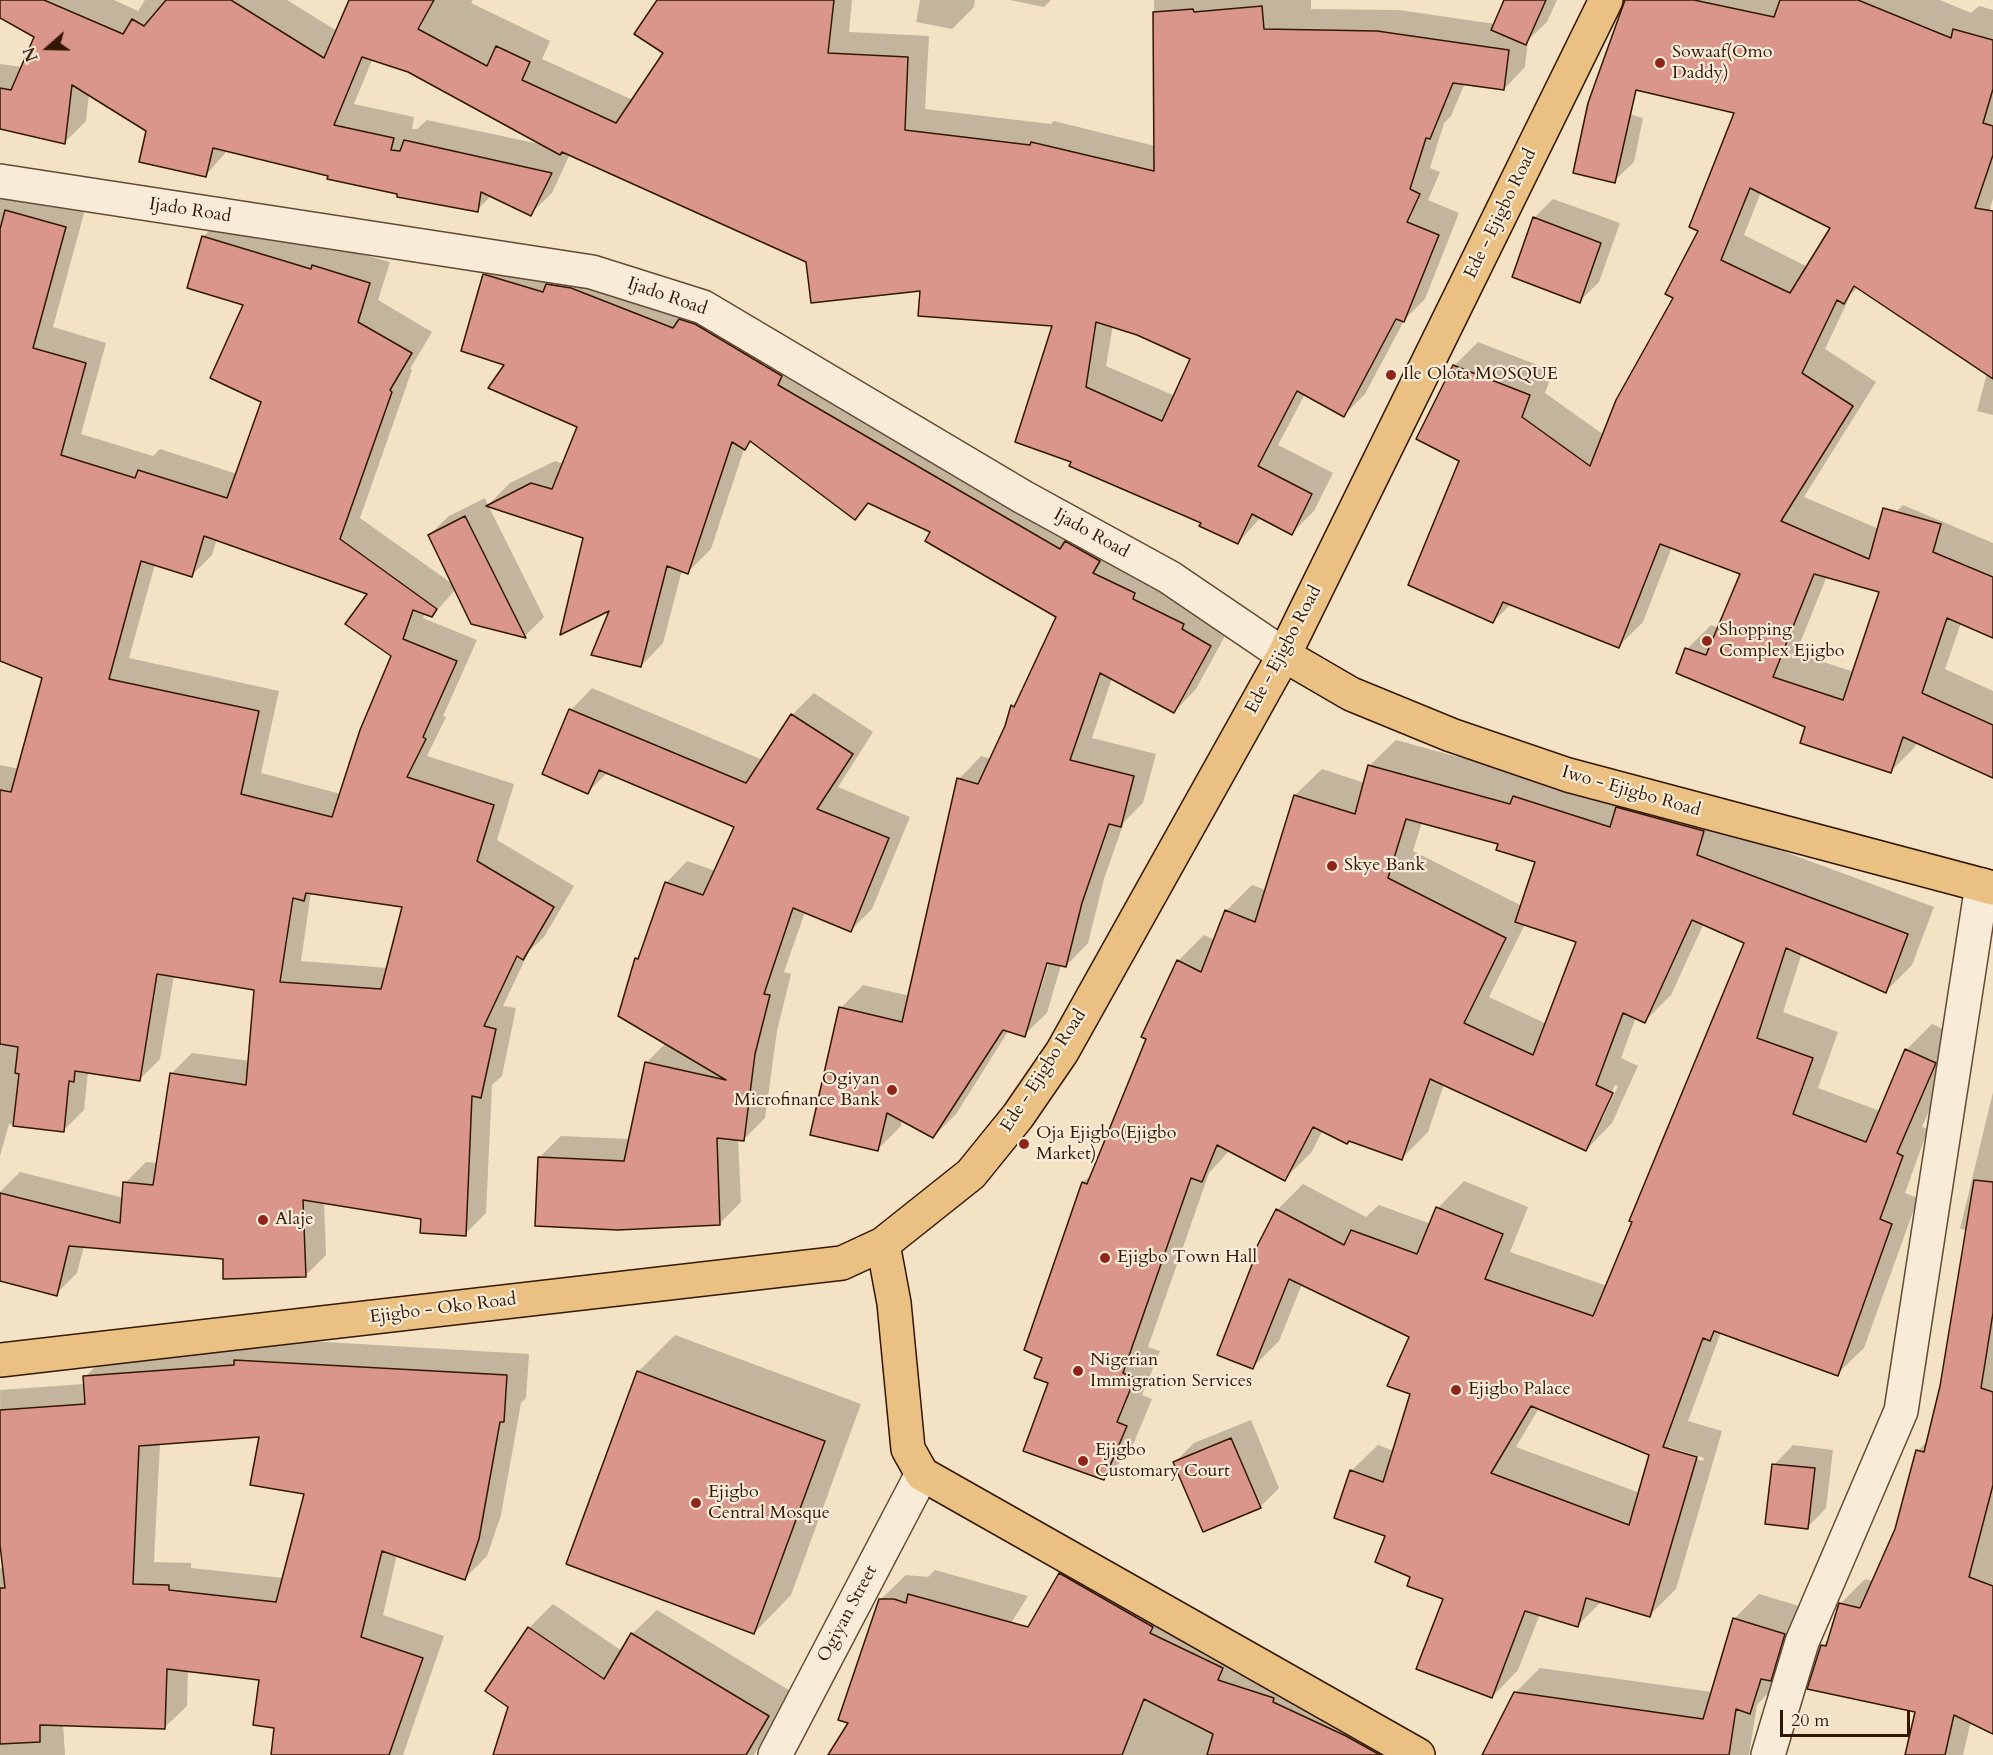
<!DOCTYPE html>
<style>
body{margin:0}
#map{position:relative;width:1993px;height:1755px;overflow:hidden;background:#f4e2c5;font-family:Cardo,serif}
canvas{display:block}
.north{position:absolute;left:18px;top:18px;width:60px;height:60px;-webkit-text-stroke:4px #f8ecd9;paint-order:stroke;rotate:250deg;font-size:16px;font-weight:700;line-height:24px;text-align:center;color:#331701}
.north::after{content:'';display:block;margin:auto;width:21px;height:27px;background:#331701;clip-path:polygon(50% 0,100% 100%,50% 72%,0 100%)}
.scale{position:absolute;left:1780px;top:1710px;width:130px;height:27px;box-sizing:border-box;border:3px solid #331701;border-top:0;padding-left:8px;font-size:18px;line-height:21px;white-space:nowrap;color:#331701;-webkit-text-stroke:4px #f8ecd9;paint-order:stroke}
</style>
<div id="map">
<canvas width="1993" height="1755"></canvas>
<div class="north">N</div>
<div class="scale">20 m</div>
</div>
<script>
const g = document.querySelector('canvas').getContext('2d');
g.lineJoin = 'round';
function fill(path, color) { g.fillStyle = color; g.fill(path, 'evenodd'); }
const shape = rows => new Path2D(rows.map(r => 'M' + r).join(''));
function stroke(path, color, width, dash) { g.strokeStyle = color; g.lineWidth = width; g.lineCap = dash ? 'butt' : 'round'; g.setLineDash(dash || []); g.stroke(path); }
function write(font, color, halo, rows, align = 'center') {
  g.font = font + ' Cardo,serif'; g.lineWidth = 4.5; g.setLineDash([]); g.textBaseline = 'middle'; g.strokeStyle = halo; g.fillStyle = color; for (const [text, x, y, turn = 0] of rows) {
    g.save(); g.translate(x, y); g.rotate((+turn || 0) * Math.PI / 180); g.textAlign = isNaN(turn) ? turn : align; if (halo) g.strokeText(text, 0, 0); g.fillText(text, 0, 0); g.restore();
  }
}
const shadow = shape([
 [0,0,114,0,138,11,145,0,287,0,337,31,350,0,473,0,471,3,550,41,542,59,633,100,665,53,659,0,852,0,849,32,929,36,925,109,1051,124,1054,121,1155,146,1154,0,1311,0,1311,9,1399,10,1495,24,1506,0,1557,0,1547,22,1528,40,1525,67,1504,89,1465,83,1451,116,1444,123,1430,168,1440,172,1428,200,1459,213,1425,299,1405,319,1365,394,1344,415,1305,394,1278,445,1333,473,1314,511,1292,533,1261,517,1238,543,1203,523,1073,461,1054,325,808,261,570,154,552,193,530,214,491,196,477,210,228,150,205,176,148,131,89,94,86,121,65,142,0,127,0,64,22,67,36,36,0,17],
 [373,58,409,70,544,145,427,120,417,129,412,129,414,117,354,104],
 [1113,325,1138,334,1192,358,1175,396,1106,366],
 [920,0,975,0,974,7,952,29,916,22],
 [1010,0,1051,0,1044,7],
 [1647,0,1940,0,1971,13,1979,6,1993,10,1993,199,1986,221,1993,299,1993,415,1977,411,1987,373,1858,287,1851,294,1825,349,1876,382,1804,497,1879,529,1903,505,1993,543,1993,636,1961,623,1945,669,1993,691,1993,776,1917,742,1915,747,1891,771,1807,726,1687,649,1711,625,1719,628,1741,573,1672,547,1643,622,1619,646,1511,604,1493,622,1461,461,1454,366,1478,342,1553,371,1545,393,1604,435,1675,298,1700,230,1736,112],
 [1761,192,1832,227,1808,267,1744,235],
 [1827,576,1881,591,1854,672,1796,653],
 [1604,107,1643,118,1634,162,1614,181],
 [0,191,86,206,53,327,106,343,81,434,153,456,160,449,237,474,263,401,245,304,203,237,224,216,390,262,378,300,432,332,410,369,412,370,360,518,454,585,429,535,449,516,485,498,488,505,510,483,555,461,564,464,579,426,507,364,485,275,507,252,694,306,1232,623,1196,689,1174,712,1112,678,1092,738,1156,754,1143,803,1124,822,1104,879,1088,943,1066,966,1061,965,1047,1013,1024,1035,1009,1030,956,1114,933,1137,902,1120,901,1126,878,1149,841,1008,863,985,910,996,959,779,981,756,991,759,1012,706,1018,700,1058,616,932,531,870,502,855,518,752,441,744,449,711,549,688,572,682,570,663,643,641,666,612,608,585,537,488,505,544,617,525,636,472,623,456,589,432,616,425,613,423,618,477,640,443,716,446,717,427,756,514,784,497,840,574,886,544,937,529,951,503,1006,516,1008,502,1076,492,1085,486,1213,465,1234,422,1217,324,1202,326,1255,305,1276,224,1257,84,1246,77,1273,56,1294,0,1280,0,1192,20,1172,124,1198,125,1183,146,1162,158,1163,171,1074,192,1053,250,1061,255,989,174,975,160,1059,139,1080,88,1072,84,1110,63,1131,9,1124,0,1156,0,765,149,794,28,737,90,504,0,653],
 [217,539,369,593,393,656,341,794,261,773,279,691,129,658,155,564,191,576,212,555],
 [311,892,404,906,388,968,301,961],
 [1048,955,1051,956,1034,1010,1031,1010],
 [1553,199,1620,223,1599,282,1580,301,1534,218],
 [592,688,763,760,792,715,814,693,873,732,838,787,910,817,872,909,850,931,805,912,784,972,791,974,777,1031,765,1118,743,1140,738,1139,741,1202,719,1224,539,1158,561,1136,630,1139,646,1063,666,1043,637,959,641,954,666,883,687,861,716,871,736,827,608,772,588,792,571,710],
 [1396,740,1723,829,1934,907,1912,965,1886,991,1802,953,1783,1012,1838,1032,1818,1088,1880,1111,1906,1050,1932,1024,1961,1037,1922,1127,1928,1129,1905,1193,1918,1198,1864,1348,1837,1374,1721,1332,1688,1421,1722,1431,1676,1589,1649,1616,1602,1601,1578,1625,1540,1614,1518,1670,1492,1697,1445,1598,1412,1576,1351,1471,1378,1445,1394,1451,1412,1393,1411,1336,1302,1284,1279,1341,1253,1367,1277,1210,1303,1184,1366,1217,1379,1205,1431,1224,1438,1208,1464,1181,1528,1207,1510,1252,1607,1286,1746,942,1704,923,1671,995,1645,1021,1636,1017,1621,1058,1638,1066,1612,1123,1586,1150,1444,1084,1428,1132,1401,1159,1323,1130,1311,1153,1284,1179,1230,1150,1209,1173,1148,1347,1160,1351,1142,1395,1152,1399,1130,1452,1104,1479,1049,1383,1044,1357,1025,1349,1083,1182,1094,1172,1178,961,1204,935,1215,940,1226,911,1252,885,1266,890,1295,795,1322,769,1365,783,1369,766],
 [1422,822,1500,843,1537,861,1522,906,1413,851],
 [1525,924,1578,941,1547,1024,1489,997],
 [1615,1085,1618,1086,1602,1120,1599,1120],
 [1539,1408,1651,1454,1640,1493,1516,1447],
 [1669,1447,1704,1458,1703,1461,1669,1450],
 [1993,1092,1993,1732,1971,1721,1963,1755,1907,1755,1917,1711,1823,1646,1830,1638,1840,1604,1865,1579,1874,1581,1897,1529,1918,1451,1928,1440,1941,1386,1967,1230,1960,1229],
 [675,1335,861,1404,791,1595,754,1633,638,1372],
 [258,1338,529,1354,526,1398,521,1403,501,1515,487,1556,465,1578,397,1554,383,1615,444,1636,403,1755,272,1755,275,1727,261,1678,188,1670,187,1706,164,1728,63,1724,65,1755,0,1755,0,1569,3,1566,0,1390,85,1384,85,1377,107,1355],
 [261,1435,305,1493,284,1578,191,1568,191,1563,154,1562,160,1443],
 [1251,1420,1279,1488,1260,1507,1175,1462,1194,1443],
 [1793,1445,1833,1450,1826,1508,1807,1528,1774,1465],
 [1085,1549,1434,1746,1430,1755,983,1755,1060,1574],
 [935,1570,1028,1596,928,1755,830,1755,850,1722,881,1599,906,1575,928,1577],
 [1759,1594,1809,1609,1774,1687,1757,1705,1749,1755,1508,1755,1515,1693,1540,1668,1712,1692,1734,1619],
 [553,1604,622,1651,632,1634,657,1610,792,1692,754,1755,495,1755,510,1707,529,1628]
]);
const building = shape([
 [0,0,44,0,123,34,132,19,144,26,166,0,231,0,324,58,349,0,434,0,418,29,487,66,496,46,530,62,522,80,616,123,663,53,634,34,657,0,834,0,828,53,908,57,905,130,1030,145,1031,142,1154,171,1153,12,1193,9,1194,12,1262,6,1264,29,1377,31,1509,50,1504,90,1453,83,1430,139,1426,138,1410,189,1420,194,1407,222,1439,235,1404,322,1396,319,1344,417,1297,391,1258,466,1312,494,1292,535,1252,514,1238,544,1199,526,1201,523,1069,466,1071,462,1015,442,1052,326,918,316,920,291,811,303,806,262,562,152,560,155,408,72,362,57,334,125,394,138,391,150,400,151,404,140,552,173,531,216,481,192,478,212,397,197,397,194,327,179,328,176,213,148,206,177,139,162,146,131,72,85,65,144,0,129,0,88,11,90,34,37,0,18,0,0],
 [1096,322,1137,335,1190,359,1162,421,1086,387,1096,322],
 [1504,0,1546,0,1526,45,1491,30,1504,0],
 [1625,0,1694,0,1774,17,1780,0,1858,0,1951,38,1953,29,1993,40,1993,89,1983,123,1993,126,1993,155,1975,208,1993,211,1993,379,1854,286,1844,304,1837,300,1802,373,1853,406,1781,521,1869,559,1883,508,1941,524,1933,552,1993,577,1993,638,1947,618,1922,693,1993,725,1993,778,1903,737,1891,773,1800,743,1805,727,1676,673,1685,648,1706,655,1740,574,1660,544,1619,648,1503,602,1493,623,1408,585,1459,461,1416,439,1453,365,1530,395,1522,417,1590,466,1616,400,1673,298,1665,294,1698,231,1689,227,1734,113,1636,90,1615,183,1573,173,1588,103,1625,0],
 [1750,188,1830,228,1790,293,1721,260,1750,188],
 [1814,574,1879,592,1843,700,1773,677,1814,574],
 [5,210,66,227,33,348,86,363,61,455,135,478,138,470,227,498,261,402,210,378,243,305,187,288,202,236,311,269,312,265,370,283,358,322,412,353,390,390,392,392,340,539,437,609,432,617,413,610,403,639,457,661,423,737,426,739,407,777,494,805,477,861,554,907,523,960,517,956,484,1026,496,1029,481,1098,472,1096,466,1236,420,1233,421,1219,303,1200,306,1277,223,1279,223,1259,69,1246,57,1296,0,1281,0,1193,120,1223,123,1182,153,1185,170,1073,246,1085,254,990,157,974,140,1081,75,1071,74,1082,69,1081,64,1132,13,1126,19,1074,15,1073,18,1047,0,1044,0,790,11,792,42,678,0,661,0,229,5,210],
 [204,536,367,594,345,624,391,656,360,730,332,817,241,794,259,711,109,679,141,561,192,577,204,536],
 [306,893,402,907,381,989,280,982,293,898,304,901,306,893],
 [1533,217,1601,243,1580,303,1512,277,1533,217],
 [483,274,543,292,546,284,571,288,673,328,679,319,695,324,782,376,778,385,1060,549,1065,541,1100,561,1093,573,1135,593,1133,599,1184,624,1182,629,1211,646,1174,713,1100,673,1070,760,1134,776,1121,827,1109,824,1082,903,1066,967,1047,963,1025,1037,1003,1030,933,1138,887,1113,878,1151,810,1135,839,1007,902,1022,957,778,978,784,1005,726,1011,705,1014,707,1056,617,925,541,930,532,868,503,855,520,750,441,745,450,732,442,688,574,667,566,641,667,591,655,609,611,560,635,583,538,486,506,531,483,552,489,577,427,488,388,504,365,461,351,483,274],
 [465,516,526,638,471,624,428,535,465,516],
 [569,709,746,783,791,714,853,754,817,809,889,838,851,932,793,908,764,994,770,995,755,1054,744,1141,717,1138,720,1225,618,1230,535,1226,538,1157,624,1161,645,1062,726,1080,618,1016,635,958,638,959,665,882,703,895,734,827,599,770,588,794,542,774,569,709],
 [1368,765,1510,804,1513,796,1610,827,1616,807,1704,831,1697,855,1908,934,1886,993,1786,948,1757,1038,1813,1058,1793,1114,1866,1142,1905,1049,1936,1063,1897,1153,1903,1156,1880,1219,1892,1224,1838,1376,1714,1331,1710,1341,1703,1338,1663,1447,1697,1457,1650,1617,1586,1598,1578,1627,1525,1611,1492,1698,1416,1669,1443,1599,1407,1586,1410,1577,1375,1562,1385,1536,1334,1518,1350,1470,1383,1482,1410,1394,1387,1386,1409,1337,1289,1279,1253,1369,1217,1355,1253,1262,1250,1260,1276,1209,1344,1245,1351,1230,1417,1254,1436,1207,1503,1234,1485,1279,1593,1316,1632,1222,1629,1221,1744,943,1692,920,1645,1023,1623,1013,1596,1085,1613,1093,1586,1151,1430,1079,1402,1160,1349,1141,1347,1144,1313,1127,1285,1181,1217,1145,1202,1182,1191,1178,1123,1373,1135,1378,1117,1422,1127,1426,1104,1480,1023,1451,1048,1383,1034,1378,1042,1358,1024,1350,1082,1182,1087,1184,1146,1039,1141,1037,1177,960,1201,972,1225,910,1255,922,1294,795,1355,814,1368,765],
 [1406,819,1498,844,1496,850,1535,862,1515,922,1576,942,1533,1055,1464,1023,1506,938,1388,878,1406,819],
 [1531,1406,1649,1455,1629,1525,1491,1473,1531,1406],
 [1974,1180,1993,1182,1993,1313,1981,1388,1993,1392,1993,1485,1969,1577,1993,1586,1993,1734,1954,1715,1945,1755,1905,1755,1915,1712,1807,1689,1821,1645,1826,1646,1839,1603,1860,1608,1895,1529,1916,1450,1924,1452,1940,1386,1974,1180],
 [234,1360,507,1375,504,1422,500,1422,479,1539,465,1580,382,1551,361,1637,423,1658,389,1755,271,1755,274,1728,253,1725,259,1680,167,1669,165,1729,40,1725,40,1742,0,1744,0,1588,5,1588,0,1545,0,1410,85,1404,83,1376,234,1365,234,1360],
 [259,1437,250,1485,304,1494,276,1602,169,1590,169,1585,133,1584,139,1446,259,1437],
 [637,1371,825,1441,754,1634,566,1564,637,1371],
 [1231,1438,1261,1508,1203,1532,1173,1462,1231,1438],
 [1772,1464,1815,1468,1808,1529,1765,1524,1772,1464],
 [1059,1573,1153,1627,1150,1633,1223,1668,1218,1680,1274,1698,1273,1702,1346,1736,1380,1755,1207,1755,1213,1734,1144,1699,1122,1755,828,1755,848,1723,838,1720,879,1599,894,1599,906,1603,908,1594,1028,1627,1059,1573],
 [1733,1618,1785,1634,1771,1681,1761,1679,1750,1714,1736,1709,1729,1755,1482,1755,1514,1692,1703,1719,1733,1618],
 [528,1627,604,1679,631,1633,769,1716,746,1755,493,1755,508,1707,485,1691,528,1627]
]);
const minor = shape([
 [0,181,592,272,703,307,1023,497,1169,577,1284,655],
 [775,1755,922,1474],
 [1768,1755,1802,1642,1901,1411,1982,885]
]);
const major = shape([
 [1284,655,1351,694,1451,735,1568,775,1993,888],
 [883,1244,894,1303,908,1449,922,1474,1418,1755],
 [0,1360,842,1263,883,1244,971,1174,1018,1116,1062,1052,1284,655,1606,0]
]);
const markers = [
 [1660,63,6,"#8f2418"],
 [1391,375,6,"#8f2418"],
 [1707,641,6,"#8f2418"],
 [1332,866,6,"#8f2418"],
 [892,1090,6,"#8f2418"],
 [1024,1144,6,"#8f2418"],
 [263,1220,6,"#8f2418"],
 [1105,1258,6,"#8f2418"],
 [1078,1371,6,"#8f2418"],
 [1456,1390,6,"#8f2418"],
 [1083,1461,6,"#8f2418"],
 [696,1503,6,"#8f2418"]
];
const poiNames = [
 ["Sowaaf(Omo",1672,53],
 ["Daddy)",1672,74],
 ["Ile Olota MOSQUE",1403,375],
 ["Shopping",1719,631],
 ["Complex Ejigbo",1719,652],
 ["Skye Bank",1344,866],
 ["Ogiyan",880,1080,"right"],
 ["Microfinance Bank",880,1101,"right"],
 ["Oja Ejigbo(Ejigbo",1036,1134],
 ["Market)",1036,1155],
 ["Alaje",275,1220],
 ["Ejigbo Town Hall",1117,1258],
 ["Nigerian",1090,1361],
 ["Immigration Services",1090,1382],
 ["Ejigbo Palace",1468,1390],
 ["Ejigbo",1095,1451],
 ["Customary Court",1095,1472],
 ["Ejigbo",708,1493],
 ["Central Mosque",708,1514]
];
const streetNames = [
 ["Ijado Road",190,211,9],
 ["Ede - Ejigbo Road",1501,214,-64],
 ["Ijado Road",667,297,19],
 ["Ijado Road",1091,534,29],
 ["Ede - Ejigbo Road",1284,650,-62],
 ["Iwo - Ejigbo Road",1631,792,16],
 ["Ede - Ejigbo Road",1044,1071,-57],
 ["Ejigbo - Oko Road",443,1309,-7],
 ["Ogiyan Street",848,1614,-62]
];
fill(shadow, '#0003');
fill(building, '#da968b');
stroke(building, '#331701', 1.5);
stroke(minor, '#634a32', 36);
stroke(major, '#331701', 36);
stroke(minor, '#f8ecd9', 33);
stroke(major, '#eac182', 33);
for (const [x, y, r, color] of markers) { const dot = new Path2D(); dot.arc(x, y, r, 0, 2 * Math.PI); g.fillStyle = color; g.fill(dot); stroke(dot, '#f8ecd9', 2); }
write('18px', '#331701', '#f8ecd9', poiNames, 'left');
write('18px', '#331701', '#f8ecd9', streetNames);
</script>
